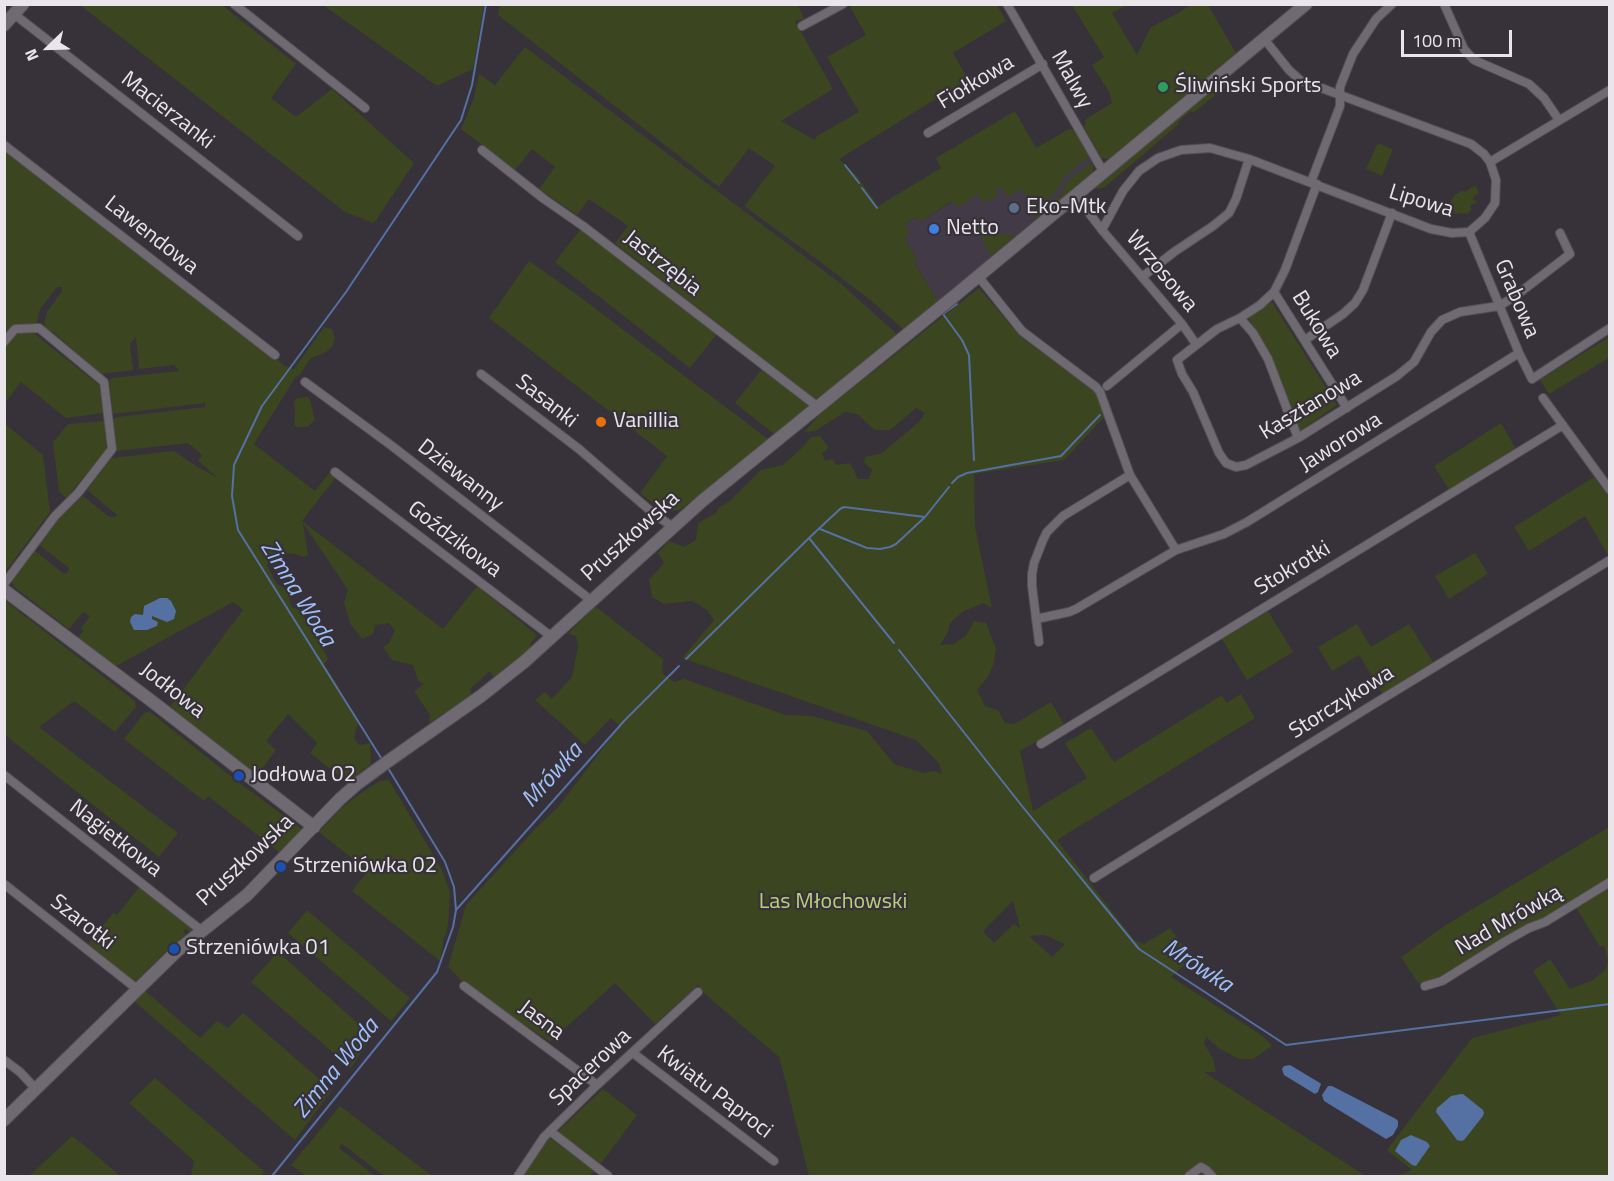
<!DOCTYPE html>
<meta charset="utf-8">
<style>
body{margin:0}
#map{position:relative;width:1614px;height:1181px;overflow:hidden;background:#373239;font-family:"Titillium Web",sans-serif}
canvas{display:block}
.frame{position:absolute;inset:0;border:6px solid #e9e5ea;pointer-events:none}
.north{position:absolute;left:18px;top:18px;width:60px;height:60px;-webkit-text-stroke:4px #373239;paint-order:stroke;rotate:247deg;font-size:16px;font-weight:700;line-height:24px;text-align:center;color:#e9e5ea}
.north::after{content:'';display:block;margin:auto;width:21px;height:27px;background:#e9e5ea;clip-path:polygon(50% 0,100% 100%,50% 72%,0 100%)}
.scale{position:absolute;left:1401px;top:30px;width:111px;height:27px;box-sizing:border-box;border:3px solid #e9e5ea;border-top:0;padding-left:8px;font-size:18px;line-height:21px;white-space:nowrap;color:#e9e5ea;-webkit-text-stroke:4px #373239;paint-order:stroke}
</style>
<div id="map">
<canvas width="1614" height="1181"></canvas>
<div class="frame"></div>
<div class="north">N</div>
<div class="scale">100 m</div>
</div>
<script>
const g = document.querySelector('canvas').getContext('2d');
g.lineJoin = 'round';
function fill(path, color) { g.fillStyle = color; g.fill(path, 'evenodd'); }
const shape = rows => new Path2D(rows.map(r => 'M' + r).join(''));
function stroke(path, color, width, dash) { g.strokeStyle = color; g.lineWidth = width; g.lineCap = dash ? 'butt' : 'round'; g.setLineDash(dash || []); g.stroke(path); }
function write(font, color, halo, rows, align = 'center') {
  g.font = font + ' "Titillium Web",sans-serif'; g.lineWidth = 4.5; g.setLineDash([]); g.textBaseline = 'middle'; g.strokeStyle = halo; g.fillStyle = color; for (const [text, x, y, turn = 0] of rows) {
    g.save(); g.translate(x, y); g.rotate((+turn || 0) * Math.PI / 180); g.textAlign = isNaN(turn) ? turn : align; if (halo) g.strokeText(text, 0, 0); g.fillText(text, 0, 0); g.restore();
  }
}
const built = shape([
 [1069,129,1074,130,1093,164,1093,173,992,255,993,258,938,301,914,262,917,260,905,238,910,234,905,224,917,217,920,222,953,201,956,207]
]);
const green = shape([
 [500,4,798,5,804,19,795,21,833,89,781,121,815,140,817,136,859,112,827,57,866,35,850,7,854,4,997,5,1006,21,953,53,968,79,839,159,857,176,878,206,941,168,936,158,1015,111,1036,148,1069,129,1074,130,1089,156,1065,176,1056,192,1030,212,1029,210,1034,205,1021,188,1009,197,1001,187,997,190,998,195,989,202,986,199,982,203,979,198,979,193,957,208,952,201,920,222,916,217,905,224,910,234,905,238,917,260,914,262,938,301,904,330,874,303,818,260,744,206,775,166,749,148,719,187,498,15],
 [80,5,222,5,296,64,271,98,296,117,332,89,414,163,374,223,345,212],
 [323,5,484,5,473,69,437,86],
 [1072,5,1127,5,1112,13,1137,55,1151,27,1180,12,1190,5,1208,5,1236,53,1109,159,1101,158,1084,127,1086,119,1112,103,1109,92,1092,65,1104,57],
 [525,47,840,283,898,335,815,400,615,243,628,226,589,199,577,215,539,189,555,167,532,149,515,170,461,129,473,101,479,74,495,85],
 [1226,80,1228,83,1225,85,1226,87,1193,113,1191,111,1178,122,1179,124,1106,186,1103,188,1088,190,1187,108],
 [1378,143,1393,149,1382,176,1366,169],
 [4,148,285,366,294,369,324,327,332,329,335,338,332,347,326,352,310,359,301,374,295,378,254,444,315,491,330,472,336,477,302,521,443,629,477,586,537,635,531,643,530,649,494,677,490,671,470,689,472,695,429,723,430,715,414,691,424,684,418,681,413,665,392,660,383,647,389,643,395,630,389,623,375,625,373,634,362,639,351,625,344,603,348,590,303,523,308,555,304,557,295,554,285,553,270,560,267,565,276,583,291,593,289,599,292,607,299,610,319,641,328,659,324,665,329,671,358,723,354,738,359,745,370,743,371,764,347,782,310,753,317,743,288,714,266,741,276,750,256,777,170,707,243,610,233,602,116,666,78,638,83,631,81,628,90,616,83,612,69,629,13,586,12,578,34,550,64,574,68,572,69,568,38,544,59,518,83,496,109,517,115,517,117,515,87,490,111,458,174,451,196,466,218,478,198,461,202,455,188,443,117,451,113,419,117,417,205,407,205,403,113,414,109,381,112,378,179,371,174,365,139,369,136,337,130,344,133,370,101,374,52,331,50,333,43,328,47,312,62,291,62,287,57,287,40,309,37,323,14,325,5,337],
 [1093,164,1093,173,1036,219,1034,216,1061,195,1069,180,1088,165],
 [1476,186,1479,194,1474,196,1473,200,1477,201,1475,204,1472,204,1470,207,1472,209,1467,214,1465,213,1462,214,1461,213,1456,214,1452,212,1449,206,1450,202,1455,195,1462,191,1467,191,1470,188],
 [976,216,991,234,995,231,1001,235,1011,234,1014,237,991,256,976,228,979,226,974,217],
 [580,230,608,249,717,334,690,368,555,262],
 [529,261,576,294,768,439,680,510,668,511,659,508,640,493,667,456,489,318],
 [979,288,1021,337,1089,387,1098,396,1104,417,1064,460,974,474,975,527,992,608,984,603,964,611,950,623,948,632,940,645,953,644,966,636,974,621,986,623,996,648,994,663,988,677,977,690,985,706,998,710,1005,723,1014,724,1051,702,1065,726,1020,751,1033,811,1087,778,1065,743,1091,728,1114,762,1222,695,1226,703,1241,694,1255,718,1057,840,1134,940,1144,944,1170,928,1192,958,1171,977,1263,1036,1272,1046,1253,1059,1239,1059,1220,1049,1206,1037,1204,1043,1213,1059,1216,1072,1204,1072,1366,1176,809,1176,785,1079,779,1057,705,994,698,985,655,1024,615,983,550,1042,465,984,448,967,466,905,535,829,558,807,620,726,611,718,585,745,535,700,545,692,552,699,572,677,578,646,576,636,568,634,595,606,663,659,662,673,674,682,684,679,786,715,812,716,867,731,894,764,923,773,934,771,942,774,939,763,916,740,682,658,714,620,707,610,692,601,664,604,652,597,649,580,664,563,658,553,669,541,684,547,696,540,698,523,716,513,719,507,729,502,761,470,783,465,805,445,811,437,820,436,829,448,822,453,825,461,833,459,836,465,850,463,858,479,869,479,872,470,864,462,865,457,882,453,919,422,925,413,916,408,890,430,875,430,857,414,845,412,815,431,804,432,821,413],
 [1013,901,1020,928,1014,924,994,943,983,931],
 [1044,935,1065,944,1052,957,1029,936],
 [1272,302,1337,405,1300,431,1272,358,1248,318],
 [21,331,31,331,99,385,103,413,66,418,21,382,5,403,4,347,13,336],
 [1609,337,1609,358,1549,394,1540,380],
 [762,369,809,406,774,434,735,403],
 [305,397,308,397,310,400,315,420,307,427,297,427,294,425,295,414,294,402,297,398],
 [104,421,107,449,66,498,59,491,53,442,68,424],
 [1501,423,1516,449,1449,490,1434,466],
 [5,424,43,455,50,512,5,572],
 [1594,477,1609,497,1609,555,1608,555,1585,516,1529,551,1514,527],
 [1475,553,1488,574,1449,599,1435,576],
 [4,600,135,701,136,707,115,732,74,701,39,727,178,833,159,857,5,735],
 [1268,611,1293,652,1247,680,1222,639],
 [1357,624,1371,647,1409,624,1433,662,1383,694,1359,655,1332,671,1318,647],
 [150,712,242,785,302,829,279,852,208,796,204,801,124,739,144,713],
 [389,780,442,870,450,892,448,924,446,934,444,937,440,961,352,891,368,871,319,832,342,807,370,787,380,781],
 [1609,827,1609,880,1441,979,1418,983,1401,957,1446,925],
 [1609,885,1609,1176,1397,1176,1412,1170,1387,1150,1472,1038,1561,1015,1533,971,1550,959,1570,989,1593,980,1606,969,1608,960,1604,945,1600,947,1575,906],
 [140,886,194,929,190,932,186,929,183,931,186,935,164,953,135,982,88,944,113,913,117,915],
 [307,910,410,998,391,1021,288,933],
 [278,952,372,1036,351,1068,251,982],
 [144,990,200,1038,217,1021,228,1028,243,1013,332,1090,295,1140,134,1001],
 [155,1078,265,1172,261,1176,191,1176,194,1161,129,1103],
 [603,1089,637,1115,600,1165,559,1133,559,1130],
 [340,1106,432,1176,384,1176,342,1144,339,1148,375,1176,306,1176,291,1165],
 [72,1136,85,1146,120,1176,29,1176],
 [549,1137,594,1171,590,1176,523,1176,543,1143]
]);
const water = shape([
 [160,598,167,598,171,601,176,611,174,619,167,622,152,616,152,619,158,622,157,626,147,630,134,630,130,622,131,617,135,614,143,615,144,606],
 [1290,1065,1320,1083,1321,1084,1318,1092,1315,1094,1284,1075,1282,1069,1284,1066],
 [1328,1086,1332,1086,1396,1119,1398,1121,1398,1126,1393,1135,1386,1139,1324,1101,1322,1095],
 [1461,1094,1463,1094,1483,1110,1484,1113,1483,1116,1464,1140,1461,1141,1457,1140,1436,1112,1437,1108,1451,1096],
 [1411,1135,1427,1142,1430,1146,1416,1166,1412,1165,1395,1151,1401,1140]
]);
const stream = shape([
 [845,165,859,183],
 [862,188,877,208],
 [957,304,943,314,962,340,969,355,974,460],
 [952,483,958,477,967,473,1061,456,1100,415],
 [820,529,867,548,880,549,890,547,896,544,925,517],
 [809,538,840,509,844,507,925,517,949,487],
 [899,650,1022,806,1139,949,1286,1045,1610,1004],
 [686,659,809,538,894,643],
 [383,761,238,530,232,496,234,465,262,406,346,292,461,120,472,85,486,4],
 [456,910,625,720,679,666],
 [272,1176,437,972,453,927,456,910,454,887,445,862,388,768]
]);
const street = shape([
 [234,4,365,108],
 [1007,4,1104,173],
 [1444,4,1464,49,1474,60,1529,84,1544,98,1559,120],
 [14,14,298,236],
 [802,26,843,4],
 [928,133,1043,64],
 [4,145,275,355],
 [482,150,544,199,583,226,818,407],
 [1490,162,1610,90],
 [1311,182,1340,106,1340,87,1353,54,1376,19,1392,4],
 [1317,184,1285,270,1274,292,1260,305,1240,318,1217,329,1177,360,1182,374,1193,392,1219,453,1226,463,1236,467,1246,465,1298,438,1397,376,1414,362,1431,332,1442,320,1460,312,1499,306,1514,297,1570,254,1560,233],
 [1076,196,1102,230,1182,324,1196,344],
 [1102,230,1123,191,1139,171,1158,158,1181,150,1210,148,1249,159,1431,229,1452,233,1469,232,1485,218,1495,203,1496,180,1490,162,1484,154,1471,144,1300,80,1289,70,1265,40],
 [1469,232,1519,353,1532,379,1610,328],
 [978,276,1022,331,1096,387,1100,392,1130,475,1176,550],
 [1142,277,1174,252,1213,226,1229,213,1236,199,1249,159],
 [1274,292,1347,408],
 [1240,318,1253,333,1268,359,1298,438],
 [1305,340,1343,314,1355,303,1363,290,1392,213],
 [4,342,15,329,39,328,104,382,112,449,78,493,55,516,4,584],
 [481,374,579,449,654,514,673,527],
 [305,382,392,446,592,601],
 [1107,386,1182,324],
 [1543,398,1610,490],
 [335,472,552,637],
 [1036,619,1069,612,1076,609,1176,550,1224,534,1247,522,1519,353],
 [1039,642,1032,586,1032,574,1034,563,1043,540,1047,532,1063,516,1130,475],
 [1041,744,1563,425],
 [4,775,202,931],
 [1094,878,1369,707,1610,560],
 [4,884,137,989],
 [464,986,597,1085],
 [1425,986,1442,981,1506,941,1529,928,1545,922,1610,882],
 [633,1053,774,1161],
 [4,1060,20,1072,36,1089],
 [550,1131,608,1176],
 [518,1176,544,1137,597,1085,698,992],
 [1189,1176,1201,1167,1206,1170,1212,1176]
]);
const secondary = shape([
 [4,25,23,4],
 [4,590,149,699,314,827],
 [4,1120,177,951,247,895,340,799,357,784,387,762,481,696,524,662,702,501,952,298,1306,4]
]);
const markers = [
 [1163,87,6,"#2e9e5b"],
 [1014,208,6,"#5c6f8a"],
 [934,229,6,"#3f7fe0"],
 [601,422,6,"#e8710a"],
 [239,776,6,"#1a4fb4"],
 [281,867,6,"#1a4fb4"],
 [174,949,6,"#1a4fb4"]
];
const streetNames = [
 ["Malwy",1071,80,61],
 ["Fiołkowa",976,83,-31],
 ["Macierzanki",167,111,38],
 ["Lipowa",1421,202,17],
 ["Lawendowa",151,236,38],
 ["Jastrzębia",662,264,38],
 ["Wrzosowa",1161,272,50],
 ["Grabowa",1516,299,67],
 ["Bukowa",1316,325,58],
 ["Sasanki",546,402,38],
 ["Kasztanowa",1311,406,-31],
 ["Jaworowa",1341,443,-32],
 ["Dziewanny",460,476,38],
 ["Pruszkowska",631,537,-42],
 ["Goździkowa",454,540,37],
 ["Stokrotki",1293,569,-31],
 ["Jodłowa",172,691,38],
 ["Storczykowa",1342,703,-32],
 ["Nagietkowa",115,839,38],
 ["Pruszkowska",246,861,-43],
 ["Nad Mrówką",1509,921,-30],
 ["Szarotki",82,923,38],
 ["Jasna",541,1021,37],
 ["Spacerowa",591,1068,-43],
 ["Kwiatu Paproci",714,1093,37]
];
const poiNames = [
 ["Śliwiński Sports",1175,87],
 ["Eko-Mtk",1026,208],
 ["Netto",946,229],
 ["Vanillia",613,422],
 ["Jodłowa 02",251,776],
 ["Strzeniówka 02",293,867],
 ["Strzeniówka 01",186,949]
];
const parkNames = [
 ["Las Młochowski",833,903]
];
const waterNames = [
 ["Zimna Woda",297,594,58],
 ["Mrówka",553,776,-48],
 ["Mrówka",1197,967,33],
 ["Zimna Woda",337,1069,-51]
];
fill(built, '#423a46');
fill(green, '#3b451f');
fill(water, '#5570a2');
stroke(stream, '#5570a2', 2);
stroke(street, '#544f55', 10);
stroke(secondary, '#544f55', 14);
stroke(street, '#6f6971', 8);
stroke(secondary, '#6f6971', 12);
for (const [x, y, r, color] of markers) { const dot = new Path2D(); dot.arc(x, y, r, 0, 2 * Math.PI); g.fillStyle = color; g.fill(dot); stroke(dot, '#373239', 2); }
write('22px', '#e9e5ea', '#373239', streetNames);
write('22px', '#e9e5ea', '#373239', poiNames, 'left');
write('22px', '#b9d079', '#373239', parkNames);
write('italic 24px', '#9fc0fb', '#373239', waterNames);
</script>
